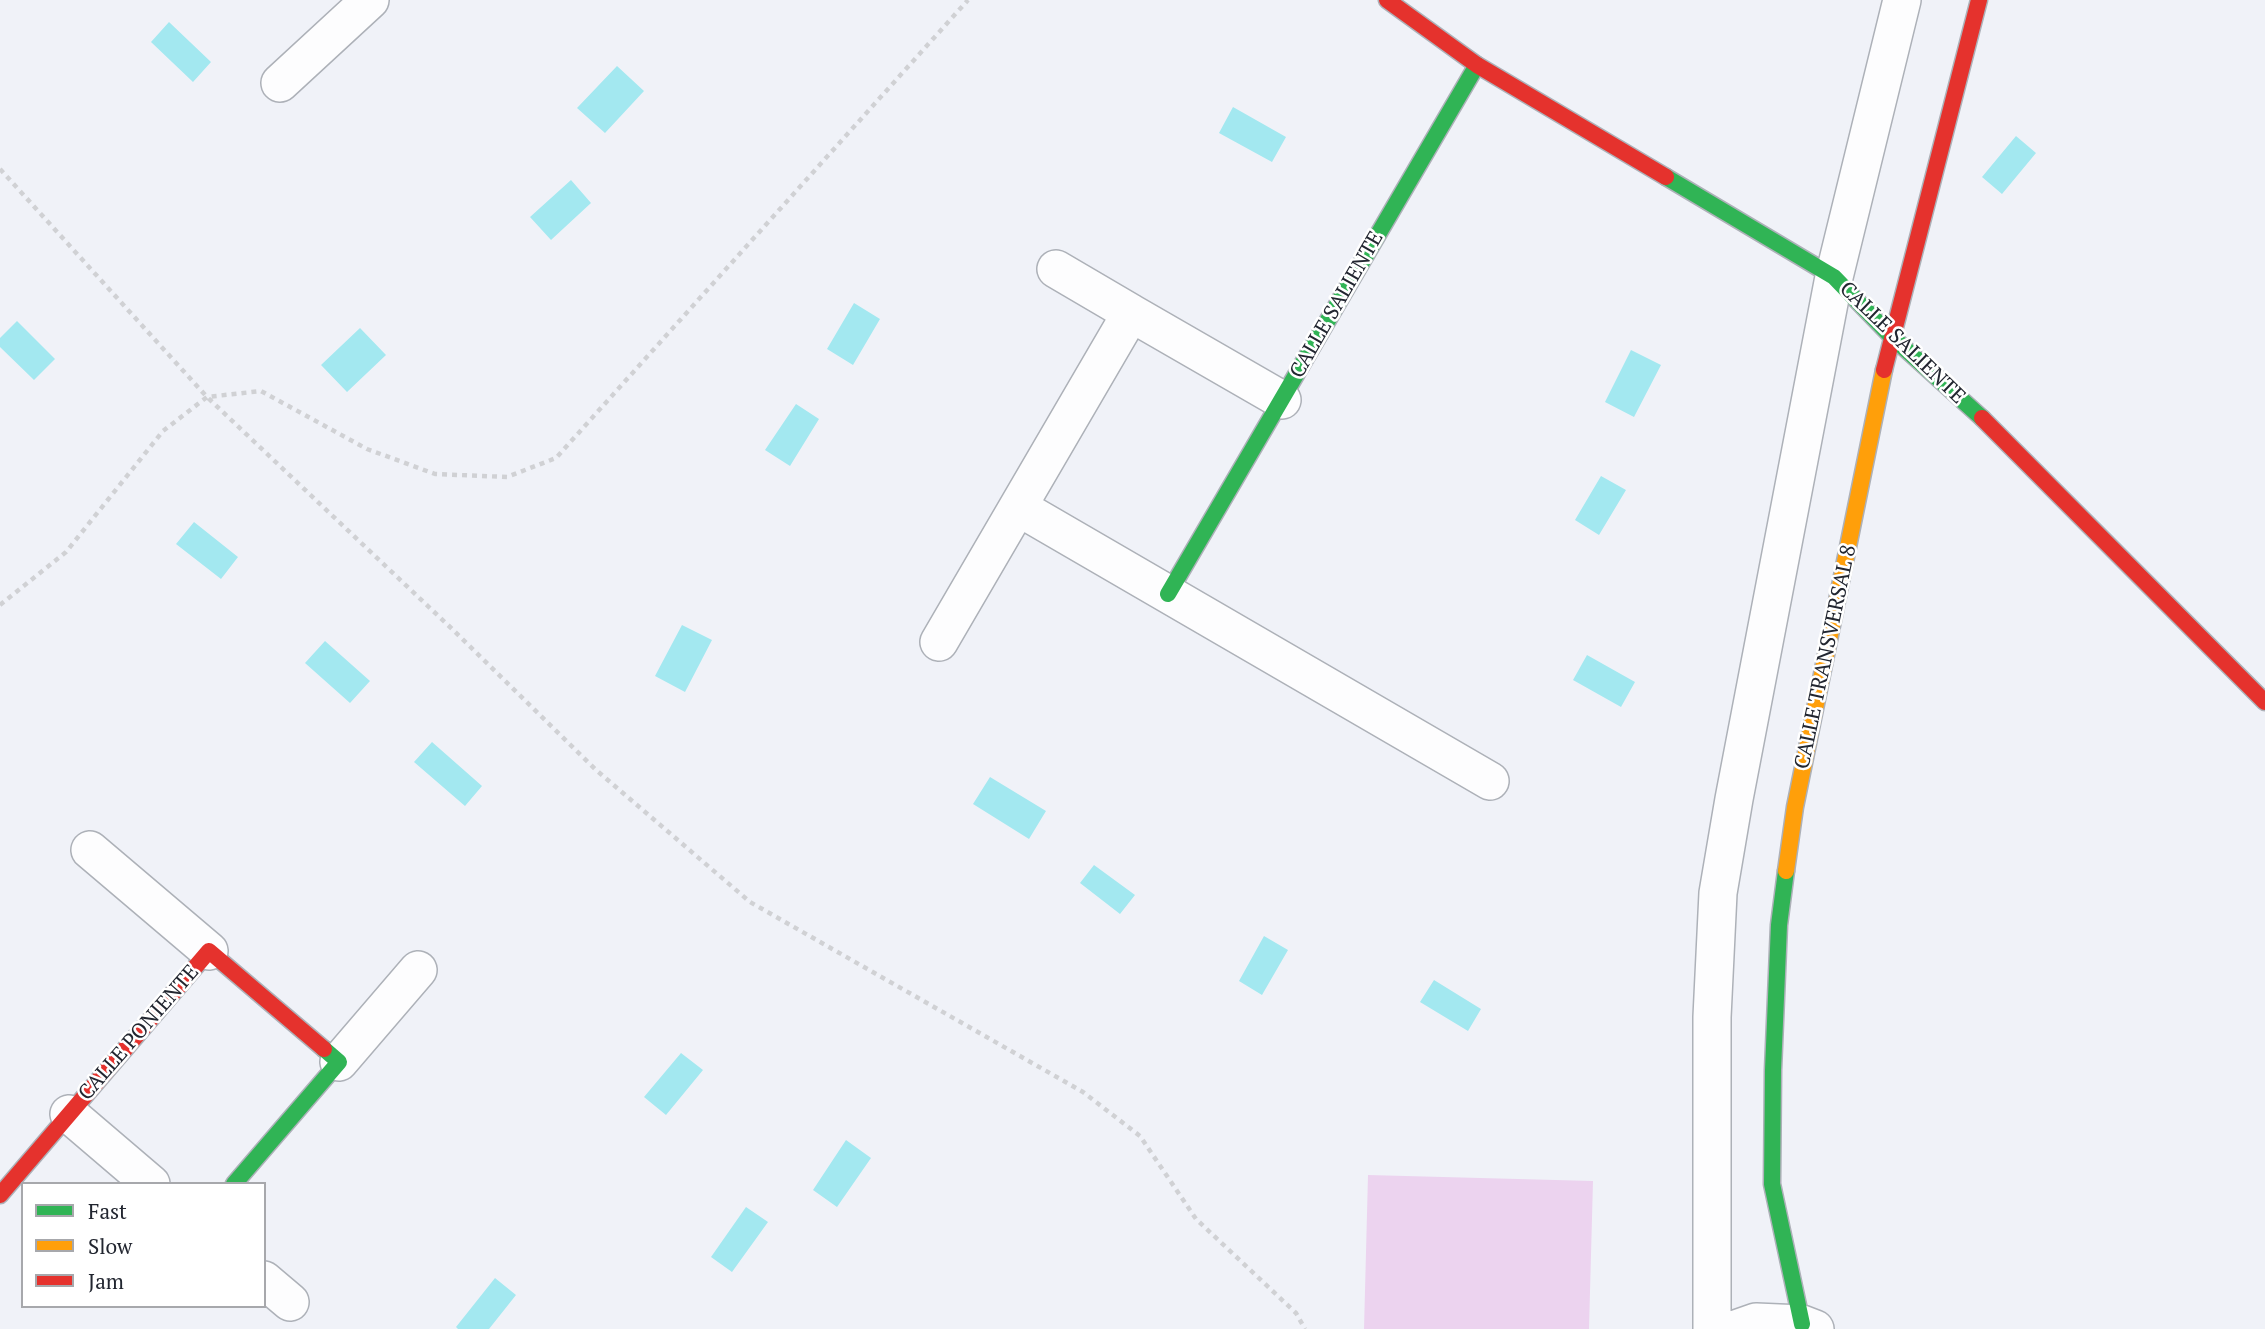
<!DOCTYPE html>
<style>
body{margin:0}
#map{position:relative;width:2265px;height:1329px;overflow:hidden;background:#f0f2f8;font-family:"PT Serif",serif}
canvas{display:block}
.legend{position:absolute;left:21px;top:1182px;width:245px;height:126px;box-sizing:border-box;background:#fff;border:2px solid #a7a8ac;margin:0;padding:9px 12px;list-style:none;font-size:21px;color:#222630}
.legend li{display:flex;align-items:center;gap:14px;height:35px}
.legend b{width:35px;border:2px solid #a7a8ac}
</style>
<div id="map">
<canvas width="2265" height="1329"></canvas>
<ul class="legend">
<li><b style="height:9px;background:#30b455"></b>Fast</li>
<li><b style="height:9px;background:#ff9f0a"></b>Slow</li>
<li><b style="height:9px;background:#e5322d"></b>Jam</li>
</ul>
</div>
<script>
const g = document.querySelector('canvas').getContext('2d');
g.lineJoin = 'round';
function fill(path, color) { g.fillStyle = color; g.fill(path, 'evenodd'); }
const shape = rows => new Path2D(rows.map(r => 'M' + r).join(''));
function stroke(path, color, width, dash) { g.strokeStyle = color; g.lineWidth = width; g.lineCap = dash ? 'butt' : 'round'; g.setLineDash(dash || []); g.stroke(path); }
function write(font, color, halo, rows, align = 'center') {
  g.font = font + ' "PT Serif",serif'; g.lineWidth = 5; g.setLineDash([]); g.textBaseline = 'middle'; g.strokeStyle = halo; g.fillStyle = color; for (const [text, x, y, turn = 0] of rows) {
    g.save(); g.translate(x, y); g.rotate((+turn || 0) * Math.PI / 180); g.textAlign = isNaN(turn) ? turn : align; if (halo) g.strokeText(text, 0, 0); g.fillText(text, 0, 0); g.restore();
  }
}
const green = shape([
 [1368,1175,1593,1181,1589,1329,1364,1329]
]);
const water = shape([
 [169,22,211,62,193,82,151,42],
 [617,66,644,91,605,133,577,108],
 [1233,107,1286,137,1272,162,1219,133],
 [2016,136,2036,153,2002,194,1982,177],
 [571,180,591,203,551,240,530,217],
 [854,303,880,319,853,365,827,349],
 [17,321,55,359,34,380,0,347,0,338],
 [360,328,386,355,347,392,321,365],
 [1631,350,1661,365,1634,417,1605,402],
 [796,404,819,419,790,466,765,450],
 [1601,476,1626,490,1599,535,1575,520],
 [194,522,238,557,221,579,176,544],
 [682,625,712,640,685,692,655,676],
 [325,641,370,681,350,703,305,663],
 [1587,655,1635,682,1621,707,1573,680],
 [432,742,482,786,465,806,414,762],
 [990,777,1046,811,1029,839,973,804],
 [1094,865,1135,895,1120,914,1080,883],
 [1264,936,1288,950,1262,995,1239,981],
 [1434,980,1481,1009,1468,1031,1420,1002],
 [681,1053,703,1070,666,1115,644,1097],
 [846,1140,871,1158,837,1207,813,1190],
 [746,1207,768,1222,732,1272,711,1257],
 [495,1278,516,1295,489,1329,458,1329,456,1327]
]);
const path = shape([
 [0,169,207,397,450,627,595,769,750,902,1083,1092,1140,1136,1196,1219,1296,1313,1305,1329],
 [0,605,66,552,163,431,207,397,261,391,367,449,435,474,507,477,556,458,968,0]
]);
const street = shape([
 [280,83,370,0],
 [1056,269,1131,313],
 [1018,507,1490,781],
 [939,642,1131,313,1282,400],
 [90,850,209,951],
 [339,1062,418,970],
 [69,1114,151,1184],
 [264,1280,290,1302],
 [1712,1329,1712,1017,1718,893,1734,799,1834,277,1902,0],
 [1736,1329,1756,1322,1802,1324,1815,1329]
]);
const fast = shape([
 [1666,177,1834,277,1891,336,1982,418],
 [1168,594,1477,65],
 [1786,871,1779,925,1773,1070,1772,1184,1802,1324],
 [234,1184,339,1062,324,1049]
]);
const slow = shape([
 [1786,871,1795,807,1884,370]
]);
const jam = shape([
 [1387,0,1477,65,1666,177],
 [1884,370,1979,0],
 [1982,418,2265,702],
 [0,1195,209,951,324,1049]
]);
const streetNames = [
 ["CALLE SALIENTE",1337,305,-60],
 ["CALLE SALIENTE",1902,343,44],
 ["CALLE TRANSVERSAL 8",1826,657,-78],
 ["CALLE PONIENTE",139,1033,-49]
];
fill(green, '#ecd3ef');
fill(water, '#a3e8f0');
stroke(street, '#adb1b8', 40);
stroke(fast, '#adb1b8', 19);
stroke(slow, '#adb1b8', 19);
stroke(jam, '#adb1b8', 19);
stroke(path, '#d0d1d4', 4.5, [5, 5]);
stroke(street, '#fdfdfe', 37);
stroke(fast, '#30b455', 16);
stroke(slow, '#ff9f0a', 16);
stroke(jam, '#e5322d', 16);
write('21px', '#222630', '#fff', streetNames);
</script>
